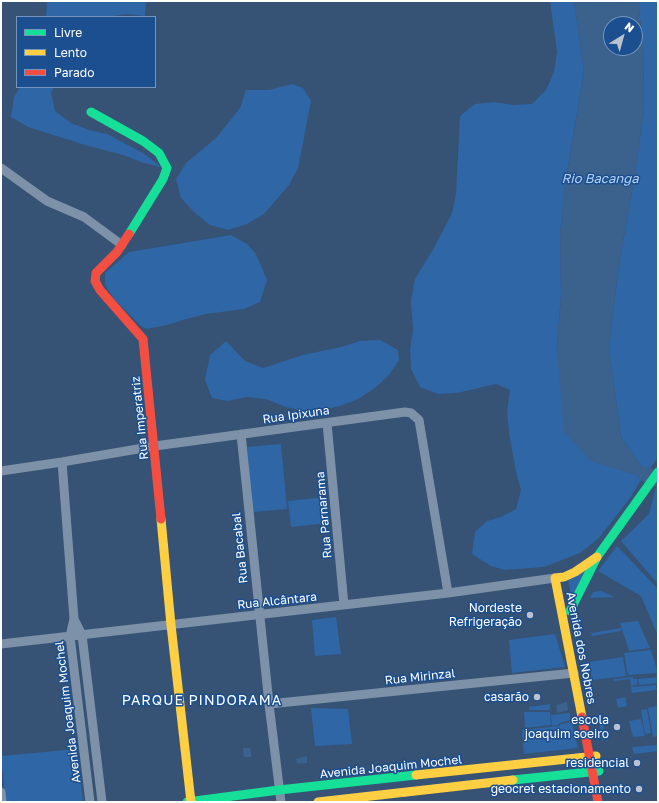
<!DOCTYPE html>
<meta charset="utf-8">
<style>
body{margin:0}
#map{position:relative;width:659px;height:803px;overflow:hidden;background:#365274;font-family:"Golos Text",sans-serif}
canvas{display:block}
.frame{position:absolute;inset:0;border:2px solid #fff;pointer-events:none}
.legend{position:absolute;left:16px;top:16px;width:140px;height:72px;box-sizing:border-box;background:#1b4f8f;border:1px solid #7695bc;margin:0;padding:5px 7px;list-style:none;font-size:12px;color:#fff}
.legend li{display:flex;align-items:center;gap:8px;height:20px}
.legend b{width:20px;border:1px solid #7695bc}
.north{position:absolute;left:603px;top:16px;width:40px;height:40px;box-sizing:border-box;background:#1b4f8f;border:1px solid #7695bc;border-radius:50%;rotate:37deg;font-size:11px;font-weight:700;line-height:16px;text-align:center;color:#fff}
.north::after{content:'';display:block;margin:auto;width:14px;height:18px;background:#b9c2ce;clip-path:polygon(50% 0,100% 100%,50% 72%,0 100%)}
</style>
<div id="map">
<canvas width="659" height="803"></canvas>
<div class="frame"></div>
<ul class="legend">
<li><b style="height:5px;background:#16e098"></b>Livre</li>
<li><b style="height:5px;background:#ffcf43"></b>Lento</li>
<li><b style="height:5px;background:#f24e42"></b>Parado</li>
</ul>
<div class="north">N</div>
</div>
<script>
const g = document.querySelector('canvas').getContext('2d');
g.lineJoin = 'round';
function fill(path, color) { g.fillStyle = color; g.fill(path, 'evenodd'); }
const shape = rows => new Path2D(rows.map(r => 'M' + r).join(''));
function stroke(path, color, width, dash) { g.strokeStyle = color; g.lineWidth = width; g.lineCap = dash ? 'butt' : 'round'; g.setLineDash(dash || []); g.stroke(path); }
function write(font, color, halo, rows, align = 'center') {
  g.font = font + ' "Golos Text",sans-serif'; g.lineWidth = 3; g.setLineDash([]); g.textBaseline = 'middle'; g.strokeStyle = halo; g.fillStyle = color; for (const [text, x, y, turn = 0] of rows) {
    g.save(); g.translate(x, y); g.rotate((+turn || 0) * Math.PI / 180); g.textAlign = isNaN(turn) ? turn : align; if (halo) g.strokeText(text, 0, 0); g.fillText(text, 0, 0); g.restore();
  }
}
const green = shape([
 [47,1,146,1,145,16,126,14,106,17,46,17],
 [550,1,574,1,584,71,565,185,560,234,561,295,557,349,592,461,643,477,630,498,599,538,580,553,544,567,505,570,491,566,472,554,475,532,487,521,501,517,516,509,521,490,516,472,509,433,507,412,510,390,496,384,457,393,438,394,420,387,411,369,410,350,413,330,411,301,415,279,435,246,452,213,456,194,460,116,475,104,494,102,513,105,532,104,546,90,554,72,557,52],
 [638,1,658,1,658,458,646,473,621,437,609,349,618,270,634,180,644,110,643,42],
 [292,84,303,88,311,101,298,168,289,185,277,199,264,214,247,224,228,230,210,225,195,213,181,198,176,179,186,163,216,138,240,108,246,90,269,90],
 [20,87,54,87,51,93,55,111,71,123,89,130,107,134,124,143,143,153,159,165,160,167,141,162,123,155,85,145,28,127,11,117,14,97],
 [231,235,247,244,256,254,267,280,260,302,244,309,206,314,186,319,167,325,147,329,141,326,114,299,105,285,105,273,129,252],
 [380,340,398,350,399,360,389,375,375,388,358,399,340,406,321,410,302,411,283,406,266,399,247,397,228,401,212,398,205,380,210,355,226,341,245,361,263,368,303,355,341,347,360,341],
 [281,444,287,509,253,512,247,447],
 [658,479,658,584,621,541,649,514],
 [325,497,329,523,291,527,288,501],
 [617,546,658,589,658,636,641,596,598,571],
 [587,569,573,605,568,579],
 [601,591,615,597,590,598,593,592],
 [336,617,341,654,315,656,312,620],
 [638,621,650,648,629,651,620,623],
 [621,628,621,631,592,636,591,633],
 [555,634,565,667,512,673,509,640],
 [651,650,658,673,628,675,624,653],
 [623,657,626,676,592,680,589,662],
 [633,677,633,679,637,679,637,685,631,686,630,679,614,681,614,679],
 [658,677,658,683,639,685,638,679],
 [656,685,657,690,632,693,631,687],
 [625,697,627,706,618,708,616,699],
 [550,704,550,710,529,710,529,707],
 [657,706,658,736,653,737,648,708],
 [311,708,348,709,352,744,315,746],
 [647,709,651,733,645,734,641,710],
 [524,712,550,712,551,725,525,728],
 [570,713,570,720,560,723,558,725,552,726,551,715],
 [598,715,602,715,605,740,602,740],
 [641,719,645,736,633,737,629,721],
 [572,722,578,748,524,754,522,730,559,726,561,724],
 [658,745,658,751,634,754,632,747],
 [77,749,83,802,6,802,1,756]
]);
const water = shape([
 [574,1,638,1,643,42,644,110,634,180,618,270,609,349,621,437,646,473,643,477,591,461,564,431,557,349,561,295,560,234,565,185,584,71],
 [611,24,635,24,635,48,611,48],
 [567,702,568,710,557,713,556,705],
 [243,748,250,748,252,757,244,757],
 [307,756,307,763,297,764,296,759]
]);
const river = shape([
 [645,474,658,480]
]);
const street = shape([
 [1,168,47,201,84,217,122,245],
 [327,423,344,605],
 [241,434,269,704,281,802],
 [62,462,74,619,70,636,90,802],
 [1,471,62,462,155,446,405,412,411,413,419,420,420,426,448,593],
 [74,619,82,635,102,802],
 [1,644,448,593,555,578],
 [269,704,574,673],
 [1,792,2,802]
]);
const fast = shape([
 [91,112,143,141,159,153,167,168,163,179,129,234],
 [570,611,597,557,658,472],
 [513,780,599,771],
 [187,802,279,790,416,775]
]);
const slow = shape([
 [161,519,171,625,191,802],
 [582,717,555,578,564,577,575,572,597,557],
 [416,775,596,756],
 [318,802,513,780]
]);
const jam = shape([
 [129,234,117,252,96,273,95,281,100,290,143,339,161,519],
 [582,717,598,802]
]);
const markers = [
 [530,615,4,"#b9c2ce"],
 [537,697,4,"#b9c2ce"],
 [617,727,4,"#b9c2ce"],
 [637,763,4,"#b9c2ce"],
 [639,789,4,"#b9c2ce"]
];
const streetNames = [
 ["Rua Ipixuna",296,415,-8],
 ["Rua Imperatriz",140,418,-96],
 ["Rua Parnarama",324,515,-95],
 ["Rua Bacabal",240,548,-96],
 ["Rua Alcântara",277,601,-6],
 ["Avenida dos Nobres",581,648,79],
 ["Rua Mirinzal",420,677,-6],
 ["Avenida Joaquim Mochel",68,712,-97],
 ["Avenida Joaquim Mochel",391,767,-6]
];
const poiNames = [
 ["Nordeste",522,608],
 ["Refrigeração",522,622],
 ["casarão",529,697],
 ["escola",609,720],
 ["joaquim soeiro",609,734],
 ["residencial",629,763],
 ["geocret estacionamento",631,789]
];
const waterNames = [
 ["Rio Bacanga",600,179]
];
const quarterNames = [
 ["PARQUE PINDORAMA",202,701]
];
fill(green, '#2f66a5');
fill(water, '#3b618d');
stroke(river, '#3b618d', 15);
stroke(street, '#7d92a8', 9);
stroke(fast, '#16e098', 9);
stroke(slow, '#ffcf43', 9);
stroke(jam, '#f24e42', 9);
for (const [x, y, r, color] of markers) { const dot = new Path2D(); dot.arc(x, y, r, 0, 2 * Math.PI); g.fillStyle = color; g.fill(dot); stroke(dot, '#1b4f8f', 1.5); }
write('12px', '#fff', '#1b4f8f', streetNames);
write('12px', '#fff', '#1b4f8f', poiNames, 'right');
write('italic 13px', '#b5d3f5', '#1b4f8f', waterNames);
g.letterSpacing = '1px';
write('14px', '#fff', '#1b4f8f', quarterNames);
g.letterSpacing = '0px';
</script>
